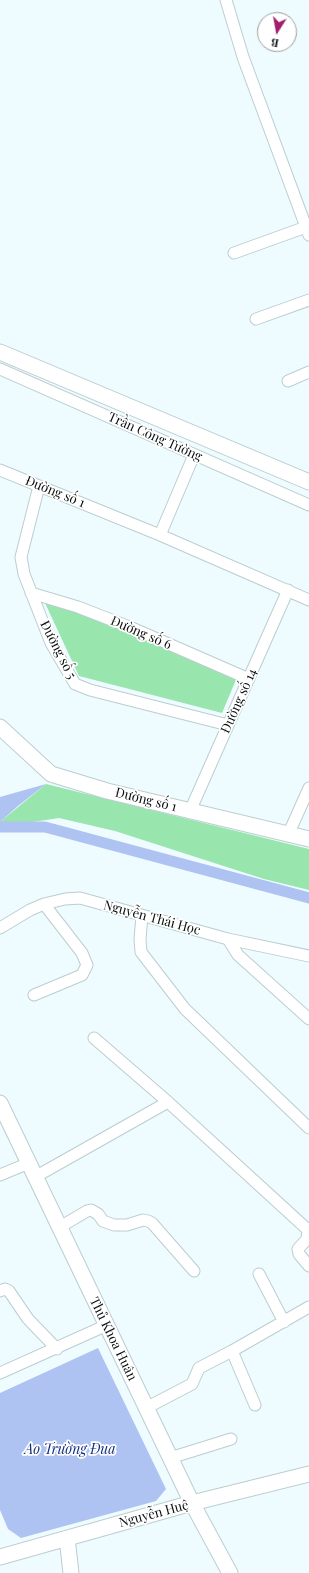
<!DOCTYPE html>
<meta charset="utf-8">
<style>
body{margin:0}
#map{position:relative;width:309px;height:1573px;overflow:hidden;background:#eefcff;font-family:"Playfair Display",serif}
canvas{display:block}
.north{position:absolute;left:257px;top:12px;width:40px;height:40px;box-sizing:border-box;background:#fff;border:1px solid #9c9e9f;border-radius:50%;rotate:191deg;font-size:11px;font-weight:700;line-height:16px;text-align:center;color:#070d0e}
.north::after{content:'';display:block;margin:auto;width:14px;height:18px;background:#a21f6d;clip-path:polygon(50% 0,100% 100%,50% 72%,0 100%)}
</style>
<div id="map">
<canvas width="309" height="1573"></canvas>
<div class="north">B</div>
</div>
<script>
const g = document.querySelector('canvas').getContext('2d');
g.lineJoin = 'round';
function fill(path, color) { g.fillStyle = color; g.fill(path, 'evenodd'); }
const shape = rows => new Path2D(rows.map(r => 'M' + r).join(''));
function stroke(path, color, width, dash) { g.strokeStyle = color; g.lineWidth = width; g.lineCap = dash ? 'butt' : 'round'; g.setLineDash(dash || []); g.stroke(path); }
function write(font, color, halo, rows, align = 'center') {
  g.font = font + ' "Playfair Display",serif'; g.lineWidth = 3.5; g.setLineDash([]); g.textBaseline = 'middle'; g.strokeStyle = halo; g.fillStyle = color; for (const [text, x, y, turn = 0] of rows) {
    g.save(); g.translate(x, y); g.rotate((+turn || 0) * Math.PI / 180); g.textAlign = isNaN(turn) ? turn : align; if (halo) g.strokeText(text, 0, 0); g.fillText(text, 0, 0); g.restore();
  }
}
const green = shape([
 [47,596,238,675,222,713,79,676,45,603],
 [46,784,309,849,309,890,264,879,115,831,59,818,0,827,0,822]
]);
const water = shape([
 [46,784,18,806,0,822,0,797],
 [98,1348,166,1489,156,1501,21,1538,8,1529,0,1510,0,1393]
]);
const canal = shape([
 [0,827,45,827,309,898]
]);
const street = shape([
 [226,0,243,57,309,235],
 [234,253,306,227],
 [256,319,309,300],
 [0,369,309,505],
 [288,381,309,372],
 [0,470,160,535,309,600],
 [39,486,21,557,24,574,51,643,75,684,90,690,228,725],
 [160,535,194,455],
 [31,593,78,607,132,628,249,679],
 [190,811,288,590],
 [288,835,309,788],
 [142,916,140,939,141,952,185,1009,309,1128],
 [0,928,30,910,44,904,65,899,80,898,228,939,309,956],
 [228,939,238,955,309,1019],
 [34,995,82,975,87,965,82,953,44,904],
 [94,1038,168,1102,308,1230,307,1239,298,1249,299,1254,309,1266],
 [0,1175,29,1163],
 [35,1177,168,1102],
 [60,1227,87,1211,91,1210,98,1214,103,1221,114,1225,127,1225,143,1220,148,1221,152,1223,194,1271],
 [259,1274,284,1322],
 [0,1291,5,1289,9,1291,28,1319,57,1349],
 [232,1351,255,1405],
 [0,1373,107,1325],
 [146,1408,192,1384,199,1368,232,1351,309,1307],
 [170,1458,231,1439]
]);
const secondary = shape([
 [0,352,309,482],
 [0,727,51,774,107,791,309,839],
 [0,1103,192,1503,230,1573],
 [67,1538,71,1573],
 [0,1557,192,1503,309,1474]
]);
const streetNames = [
 ["Trần Công Tường",155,437,24],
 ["Đường số 1",55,492,22],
 ["Đường số 6",141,633,23],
 ["Đường số 5",58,650,63],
 ["Đường số 14",239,701,-66],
 ["Đường số 1",146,800,14],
 ["Nguyễn Thái Học",152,918,15],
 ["Thủ Khoa Huân",113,1339,64],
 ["Nguyễn Huệ",154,1514,-15]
];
const waterNames = [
 ["Ao Trường Đua",70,1450]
];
fill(green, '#98e5ae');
fill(water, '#aec3f1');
stroke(canal, '#aec3f1', 11);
stroke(street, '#bccdd0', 13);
stroke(secondary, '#bccdd0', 17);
stroke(street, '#fff', 11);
stroke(secondary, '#fff', 15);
write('13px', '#070d0e', '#fff', streetNames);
write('italic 14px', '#132e82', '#fff', waterNames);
</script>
